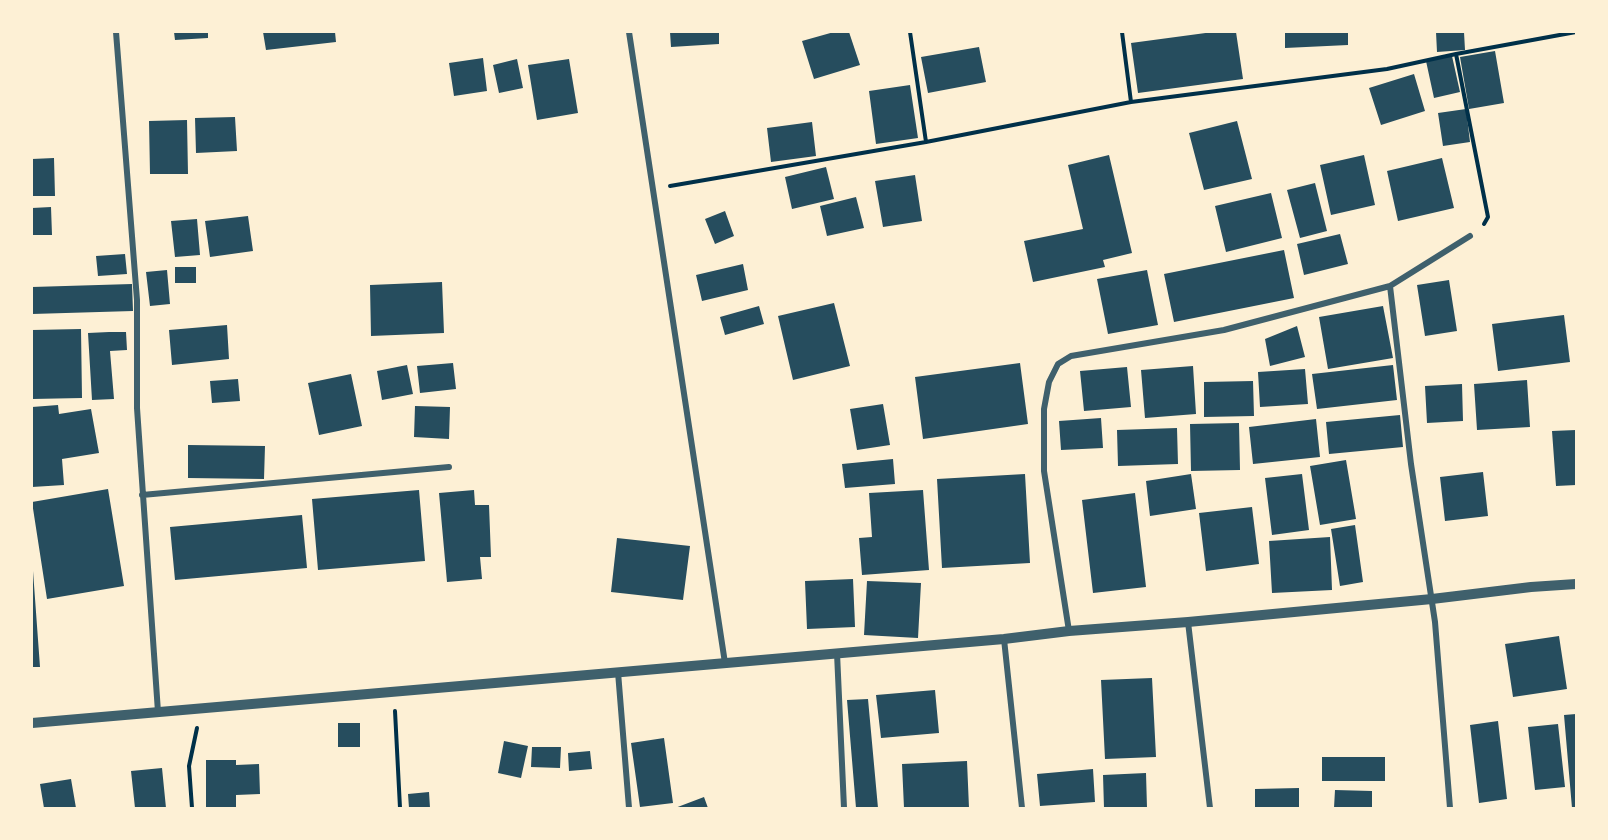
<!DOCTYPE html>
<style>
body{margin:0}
#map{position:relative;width:1608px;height:840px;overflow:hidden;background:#fdf0d5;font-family:"Varela Round",sans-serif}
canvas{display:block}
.frame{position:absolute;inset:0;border:33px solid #fdf0d5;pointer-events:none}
</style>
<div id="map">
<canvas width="1608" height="840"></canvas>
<div class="frame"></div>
</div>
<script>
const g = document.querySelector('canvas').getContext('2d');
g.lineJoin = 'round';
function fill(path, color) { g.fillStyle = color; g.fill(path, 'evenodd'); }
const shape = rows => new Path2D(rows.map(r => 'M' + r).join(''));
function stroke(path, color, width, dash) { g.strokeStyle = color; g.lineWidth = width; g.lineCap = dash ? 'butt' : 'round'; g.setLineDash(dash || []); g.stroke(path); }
const building = shape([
 [174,32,208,32,208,38,175,40],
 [263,32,335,32,336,42,266,50],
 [670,32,719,32,719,44,671,47],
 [834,32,849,32,860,65,814,79,802,41],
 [1213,32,1236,32,1243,79,1138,93,1131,43],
 [1285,32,1348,32,1348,45,1285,48],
 [1436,32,1464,32,1465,50,1437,52],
 [979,47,986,82,928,93,921,57],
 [1495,51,1504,103,1469,109,1460,57],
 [1452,56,1460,92,1434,98,1426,61],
 [483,58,487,91,454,96,449,63],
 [517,59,523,88,499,93,493,65],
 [569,59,578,113,537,120,528,65],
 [1414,74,1425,111,1381,125,1369,88],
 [910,85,918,138,876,144,869,91],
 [1466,109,1470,142,1443,146,1438,113],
 [235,117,237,151,196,153,195,118],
 [187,120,188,174,150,174,149,121],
 [1237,121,1252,179,1204,190,1189,133],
 [812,122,816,156,771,162,767,128],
 [1109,155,1132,253,1103,260,1105,267,1033,282,1024,241,1083,229,1068,165],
 [1364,155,1375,205,1331,215,1320,165],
 [54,158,55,196,32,196,32,159],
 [1442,158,1454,208,1398,221,1387,171],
 [826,167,834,199,792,209,785,177],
 [915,175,922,221,883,227,875,181],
 [1315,183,1327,231,1300,238,1287,190],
 [1271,193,1282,238,1226,252,1215,206],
 [856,197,864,228,827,236,820,206],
 [51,207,52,235,32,235,32,208],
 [725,211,734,236,715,244,705,219],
 [248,216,253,251,210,257,205,221],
 [197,219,200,255,175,257,171,221],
 [1340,234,1348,264,1304,275,1297,244],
 [1284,250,1294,298,1174,322,1164,274],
 [125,254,127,274,98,276,96,256],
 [743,264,748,290,702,301,696,275],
 [175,267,196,267,196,283,175,283],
 [167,270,170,304,150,306,146,272],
 [1147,270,1158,325,1108,334,1097,279],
 [1449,280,1457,331,1425,336,1417,285],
 [442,282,444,333,371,336,370,285],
 [132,284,133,311,32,314,32,287],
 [834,303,850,366,793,380,778,316],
 [759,306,764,324,725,335,720,317],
 [1383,306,1393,358,1328,369,1319,317],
 [1564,315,1570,362,1498,371,1492,324],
 [227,325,229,359,172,365,169,330],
 [1297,326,1305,357,1270,366,1265,339],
 [81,329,82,398,32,399,32,330],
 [109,332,126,332,127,350,110,351,114,399,92,400,88,333],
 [453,363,456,389,420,393,417,366],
 [1020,363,1028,424,923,439,915,377],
 [407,365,413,394,382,400,377,371],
 [1393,365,1397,400,1317,409,1312,374],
 [1193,366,1196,414,1145,418,1141,370],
 [1127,367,1131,407,1084,411,1080,371],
 [1305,369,1308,404,1260,407,1258,372],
 [351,374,362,426,319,435,308,383],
 [238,379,240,401,212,403,210,381],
 [1527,380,1530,427,1477,430,1474,384],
 [1253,381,1254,416,1204,417,1204,382],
 [1462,384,1463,421,1427,423,1425,386],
 [883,404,890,445,857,450,850,409],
 [58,405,59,414,91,409,99,453,62,459,64,485,32,487,32,407],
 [415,406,450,407,449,439,414,437],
 [1400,415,1403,447,1329,454,1326,422],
 [1101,418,1103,448,1061,450,1059,421],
 [1316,419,1320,457,1253,464,1249,427],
 [1239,423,1240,470,1191,471,1190,424],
 [1177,428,1178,464,1118,466,1117,430],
 [1576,430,1576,485,1556,486,1552,431],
 [188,445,265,446,264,479,188,478],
 [893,459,895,484,845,488,842,464],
 [1346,460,1356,519,1320,525,1310,466],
 [1483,472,1488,516,1445,521,1440,477],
 [1025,474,1030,563,942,568,937,479],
 [1191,474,1196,509,1150,516,1146,481],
 [1302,474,1309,530,1272,535,1265,478],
 [108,489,124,586,47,599,32,502],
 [419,490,425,561,318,570,312,499],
 [474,490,475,505,489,505,491,557,480,557,482,579,447,582,439,493],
 [923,490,929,570,862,575,859,538,872,537,869,493],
 [1135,493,1146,587,1093,593,1082,500],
 [1252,507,1259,564,1206,571,1199,513],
 [302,515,307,568,175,580,170,527],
 [1355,525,1363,582,1340,586,1331,529],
 [1330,537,1332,590,1272,593,1269,541],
 [617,538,690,546,683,600,611,592],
 [32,571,33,571,40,667,32,667],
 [853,579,855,627,807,629,805,581],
 [867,581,921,583,918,638,864,635],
 [1559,636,1567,689,1513,697,1505,644],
 [1152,678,1156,757,1105,759,1101,680],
 [935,690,939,733,881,738,876,695],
 [868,699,878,808,856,808,847,700],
 [1576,714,1576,808,1572,808,1564,715],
 [1498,721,1507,799,1479,803,1470,725],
 [338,723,360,723,360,747,338,747],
 [1558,724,1565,787,1535,790,1528,727],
 [664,738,673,803,640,807,631,743],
 [504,741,528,746,521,778,498,773],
 [532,747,561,747,560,768,531,767],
 [590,751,592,769,569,771,568,753],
 [1322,757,1385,757,1385,781,1322,781],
 [206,760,236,760,236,765,259,764,260,794,236,795,236,808,206,808],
 [967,761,969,808,904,808,902,764],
 [162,768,166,808,135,808,131,771],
 [1093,769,1095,802,1040,806,1037,774],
 [1146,773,1147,808,1104,808,1103,775],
 [71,779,76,808,44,808,40,784],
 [1299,788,1299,808,1255,808,1255,789],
 [1335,790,1372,791,1372,808,1334,808],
 [429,792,430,808,409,808,408,794],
 [704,797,708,808,675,808]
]);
const path = shape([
 [910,32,926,142],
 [1122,32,1131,102],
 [1456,54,1488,217,1484,224],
 [670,186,926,142,1131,102,1387,69,1456,54,1576,32],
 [395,711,400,808],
 [192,808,189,766,197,728]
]);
const minor = shape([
 [116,32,137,300,137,408,158,712],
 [629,32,725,663],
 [142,495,449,467],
 [1188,622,1210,808],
 [1069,631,1044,471,1044,409,1049,382,1058,364,1071,356,1224,330,1390,286],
 [1004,639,1022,808],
 [837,653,844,808],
 [618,672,629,808],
 [1450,808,1435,622,1411,464,1390,286,1470,236]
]);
const tertiary = shape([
 [32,723,1004,639,1069,631,1188,622,1432,599,1531,587,1576,584]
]);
fill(building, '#264d5e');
stroke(path, '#003049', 4);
stroke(minor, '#3f606c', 6);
stroke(tertiary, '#3f606c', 10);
</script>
